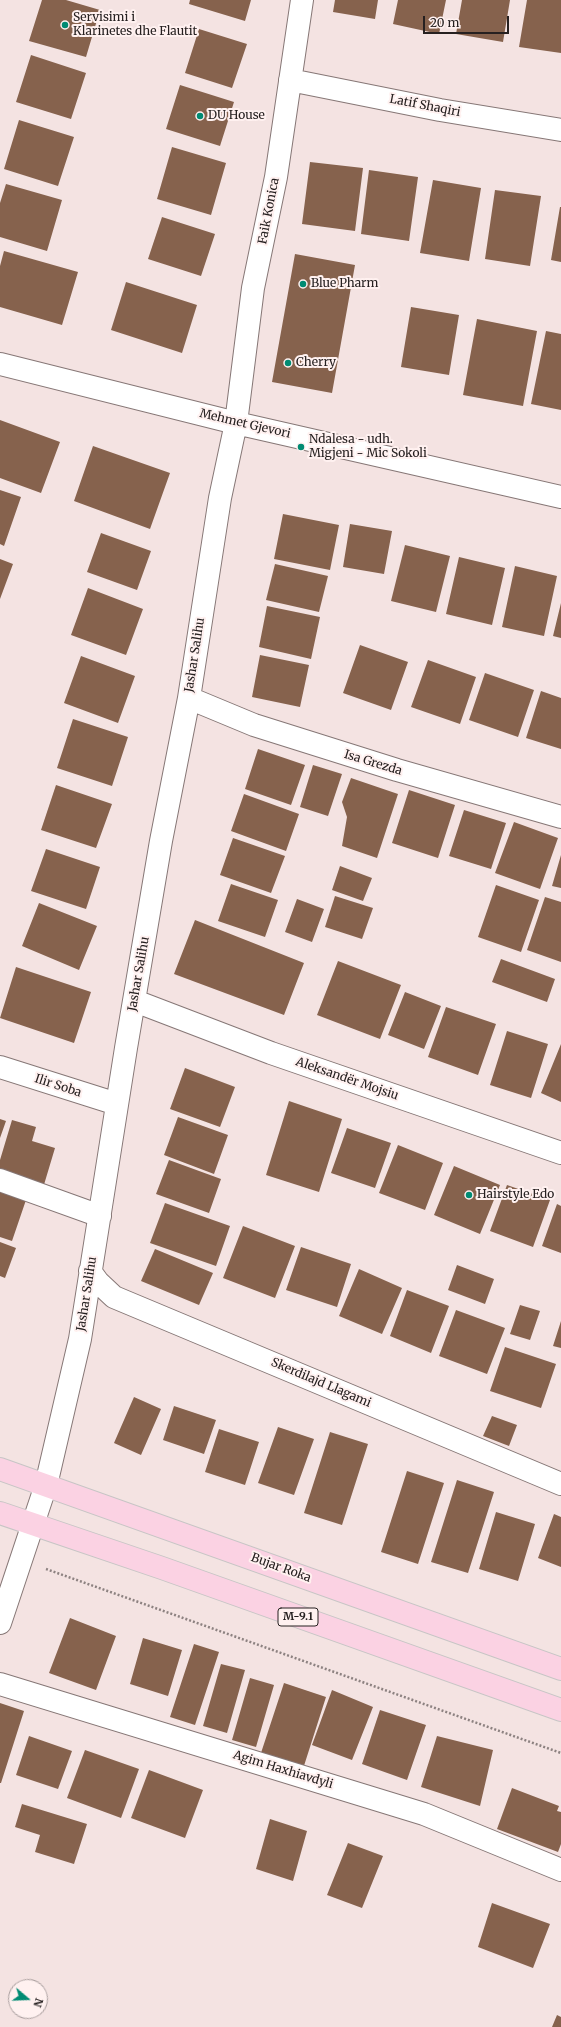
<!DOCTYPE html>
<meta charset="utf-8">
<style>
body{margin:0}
#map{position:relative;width:561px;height:2027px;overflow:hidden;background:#f4e3e2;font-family:Merriweather,serif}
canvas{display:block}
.north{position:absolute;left:8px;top:1979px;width:40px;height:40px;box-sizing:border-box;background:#fff1f0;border:1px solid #a89d9d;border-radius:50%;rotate:109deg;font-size:11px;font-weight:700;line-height:16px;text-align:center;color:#262020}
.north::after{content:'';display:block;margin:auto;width:14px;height:18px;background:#008b73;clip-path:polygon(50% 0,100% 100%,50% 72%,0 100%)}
.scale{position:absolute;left:423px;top:16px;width:86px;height:18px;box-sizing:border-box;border:2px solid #262020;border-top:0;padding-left:5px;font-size:12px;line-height:14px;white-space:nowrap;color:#262020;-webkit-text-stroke:3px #fff1f0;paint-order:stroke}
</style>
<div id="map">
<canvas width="561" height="2027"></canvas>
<div class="north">N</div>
<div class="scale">20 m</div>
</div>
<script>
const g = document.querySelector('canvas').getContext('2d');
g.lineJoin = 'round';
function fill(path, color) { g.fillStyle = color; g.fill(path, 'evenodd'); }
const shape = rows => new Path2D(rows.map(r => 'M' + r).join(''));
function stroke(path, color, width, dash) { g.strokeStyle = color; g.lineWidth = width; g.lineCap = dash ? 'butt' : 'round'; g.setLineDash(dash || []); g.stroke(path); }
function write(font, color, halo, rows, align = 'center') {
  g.font = font + ' Merriweather,serif'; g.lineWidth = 4; g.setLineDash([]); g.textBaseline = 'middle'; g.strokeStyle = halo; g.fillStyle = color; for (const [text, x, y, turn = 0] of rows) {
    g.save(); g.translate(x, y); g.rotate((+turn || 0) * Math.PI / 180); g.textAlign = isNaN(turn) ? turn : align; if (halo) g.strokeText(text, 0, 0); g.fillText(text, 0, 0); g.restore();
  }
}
const building = shape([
 [42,0,66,0,100,10,86,57,29,41],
 [190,0,251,0,245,21,189,4],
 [335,0,378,0,375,19,333,12],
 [398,0,446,0,439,34,393,24],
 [462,0,510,0,503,42,456,34],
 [527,0,561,0,561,53,519,47],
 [199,29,247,44,232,88,185,73],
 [31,55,86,73,71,119,16,102],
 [180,85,234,102,220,146,166,129],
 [19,120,74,137,58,186,4,169],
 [172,147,226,163,211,215,157,199],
 [310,162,363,168,355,231,302,224],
 [369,170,418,177,409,241,361,234],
 [433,180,481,188,469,261,420,253],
 [6,184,62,200,47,251,0,237,0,203],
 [495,190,541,196,530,266,485,259],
 [560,207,561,207,561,262,551,260],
 [162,217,215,234,201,276,148,259],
 [4,251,78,272,62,325,0,307,0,266],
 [295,254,355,265,332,393,272,382],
 [126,282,197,305,182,353,111,330],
 [411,307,459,315,449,375,401,367],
 [477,319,537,331,523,406,463,395],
 [546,331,561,334,561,410,531,404],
 [0,420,60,442,41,493,0,478],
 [93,446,170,473,150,529,74,501],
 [0,490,21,497,4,546,0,544],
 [283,514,339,525,330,570,274,559],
 [350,524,392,531,384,574,343,567],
 [101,533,151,551,137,590,87,572],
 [405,545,450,556,436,612,391,601],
 [459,557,505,568,492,625,446,614],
 [0,559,13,564,0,599],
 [275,564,328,576,319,612,266,600],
 [515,566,557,576,544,636,502,627],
 [88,588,143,609,126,655,71,635],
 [561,603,561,638,553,636],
 [267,606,320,617,311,659,259,647],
 [360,645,408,662,391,710,343,693],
 [260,655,309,665,300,707,252,697],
 [81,656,135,676,118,723,64,703],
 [428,660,476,677,460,724,411,707],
 [485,673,534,690,518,737,469,720],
 [541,691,561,698,561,749,526,738],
 [73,719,128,737,112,786,57,768],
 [258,749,305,765,291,805,245,789],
 [313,765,342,774,328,816,300,807],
 [351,778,398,794,377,858,342,846,347,817,342,802],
 [56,785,112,804,96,848,41,830],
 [409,790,455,805,438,858,392,843],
 [244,794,299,814,286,851,231,831],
 [464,810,506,823,491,869,449,856],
 [514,822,558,838,540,889,495,873],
 [233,838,285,856,271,893,220,875],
 [46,849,100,867,86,909,31,891],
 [561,855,561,888,552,886],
 [340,866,372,878,363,901,332,890],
 [231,884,278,900,265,937,218,921],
 [496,885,539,900,521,952,478,937],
 [335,896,373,908,362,939,325,927],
 [545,897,561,902,561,962,527,950],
 [297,899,324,909,312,942,285,932],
 [39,903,97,926,79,970,22,946],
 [195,920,304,963,284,1015,174,974],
 [501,959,555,979,547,1002,492,982],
 [338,961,401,985,380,1039,317,1015],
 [16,967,91,992,74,1043,0,1018],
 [405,992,441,1006,424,1049,388,1035],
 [446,1007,496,1024,478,1075,428,1057],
 [507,1031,548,1044,531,1098,490,1085],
 [561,1044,561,1102,541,1093],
 [185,1068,235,1087,220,1127,170,1109],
 [289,1101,342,1119,319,1192,266,1175],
 [178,1117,228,1135,214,1174,164,1155],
 [0,1119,6,1121,0,1138],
 [12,1120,36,1127,32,1141,55,1148,43,1188,0,1175,0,1160],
 [347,1128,391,1143,375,1188,331,1173],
 [398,1145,443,1163,425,1210,379,1193],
 [169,1160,221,1179,209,1213,156,1194],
 [454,1166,500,1185,480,1234,434,1215],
 [507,1185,550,1200,533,1247,490,1231],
 [0,1191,26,1200,12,1241,0,1237],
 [165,1203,230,1226,216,1266,150,1243],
 [557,1204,561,1206,561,1253,542,1246],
 [243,1226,295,1246,275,1298,223,1278],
 [0,1242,16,1248,5,1278,0,1276],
 [301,1247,351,1264,337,1307,286,1290],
 [155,1249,213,1273,199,1305,141,1281],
 [457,1265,494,1279,485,1304,448,1290],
 [359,1269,402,1288,382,1334,339,1316],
 [407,1290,449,1306,431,1353,390,1336],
 [520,1305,540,1311,530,1340,510,1334],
 [456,1310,505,1328,487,1374,439,1356],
 [561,1321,561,1348,553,1346],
 [505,1347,556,1364,541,1408,490,1391],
 [134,1397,161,1409,141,1455,114,1443],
 [174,1406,216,1420,204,1454,163,1440],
 [492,1416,517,1425,509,1446,483,1436],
 [278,1427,314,1439,294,1495,258,1483],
 [219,1429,259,1442,245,1485,205,1472],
 [330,1432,368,1444,342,1525,304,1513],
 [407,1471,444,1483,418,1564,381,1552],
 [457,1480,494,1492,468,1573,431,1562],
 [496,1512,535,1524,518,1581,479,1569],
 [554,1514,561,1517,561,1567,538,1558],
 [70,1618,116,1636,96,1690,49,1673],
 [143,1638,182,1650,168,1696,130,1684],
 [194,1644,219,1652,195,1725,170,1717],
 [221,1664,245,1670,227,1733,203,1726],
 [250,1678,274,1685,256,1747,232,1740],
 [284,1683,326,1697,302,1772,259,1759],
 [332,1690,373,1707,352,1760,312,1745],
 [0,1703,24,1711,1,1783,0,1783],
 [380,1710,426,1725,407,1780,362,1764],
 [29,1736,72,1751,58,1789,16,1775],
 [437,1736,493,1750,480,1806,421,1787],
 [85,1750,139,1769,121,1818,67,1798],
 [149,1770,203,1790,185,1838,131,1818],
 [512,1788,559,1806,557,1811,561,1812,561,1844,558,1852,497,1829],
 [22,1804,87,1824,74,1864,35,1852,40,1835,15,1827],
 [270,1819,307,1831,293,1881,256,1869],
 [348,1843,383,1856,362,1908,327,1895],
 [492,1903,550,1924,533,1968,478,1947],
 [557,2015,561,2017,561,2027,552,2027]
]);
const path = shape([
 [46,1569,561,1753]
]);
const minor = shape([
 [290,80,440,110,561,130],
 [0,364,236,423,561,497],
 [189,698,254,725,397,770,561,817],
 [135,1001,271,1053,561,1153],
 [0,1067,117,1104],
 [0,1180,100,1216],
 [90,1271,98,1282,114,1297,561,1484],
 [0,1623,46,1485,80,1339,126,1048,161,841,189,698,220,498,236,423,253,288,276,177,302,0],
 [0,1684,424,1814,561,1870]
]);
const major = shape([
 [0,1469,561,1669],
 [0,1513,162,1568,561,1710]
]);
const markers = [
 [65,25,4,"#008b73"],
 [200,116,4,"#008b73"],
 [303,284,4,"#008b73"],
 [288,363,4,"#008b73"],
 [301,447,4,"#008b73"],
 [469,1195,4,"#008b73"]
];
const shields = [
 [298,1617,40]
];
const shieldNames = [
 ["M-9.1",298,1617]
];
const poiNames = [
 ["Servisimi i",73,18],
 ["Klarinetes dhe Flautit",73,32],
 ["DU House",208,116],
 ["Blue Pharm",311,284],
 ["Cherry",296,363],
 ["Ndalesa - udh.",309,440],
 ["Migjeni - Mic Sokoli",309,454],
 ["Hairstyle Edo",477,1195]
];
const streetNames = [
 ["Latif Shaqiri",425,106,11],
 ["Faik Konica",269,211,-79],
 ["Mehmet Gjevori",245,424,13],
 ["Jashar Salihu",195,655,-81],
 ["Isa Grezda",373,763,17],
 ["Jashar Salihu",139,974,-80],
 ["Aleksandër Mojsiu",347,1079,19],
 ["Ilir Soba",58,1086,18],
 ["Jashar Salihu",87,1294,-81],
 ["Skerdilajd Llagami",321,1383,23],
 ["Bujar Roka",281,1568,20],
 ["Agim Haxhiavdyli",283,1770,17]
];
fill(building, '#86624d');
stroke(minor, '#867776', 24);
stroke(major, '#c7c5c5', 24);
stroke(path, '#8d8281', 2.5, [2, 2]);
stroke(minor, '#fff', 22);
stroke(major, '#fbd2e3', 22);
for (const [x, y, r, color] of markers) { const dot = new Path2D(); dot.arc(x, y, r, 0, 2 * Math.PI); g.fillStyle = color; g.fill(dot); stroke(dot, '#fff1f0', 1.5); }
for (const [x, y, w] of shields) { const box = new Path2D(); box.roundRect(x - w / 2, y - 9, w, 18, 3); g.fillStyle = '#fff1f0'; g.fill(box); stroke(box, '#262020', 1); }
write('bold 11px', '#262020', null, shieldNames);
write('12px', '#262020', '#fff1f0', poiNames, 'left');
write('12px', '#262020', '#fff1f0', streetNames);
</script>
